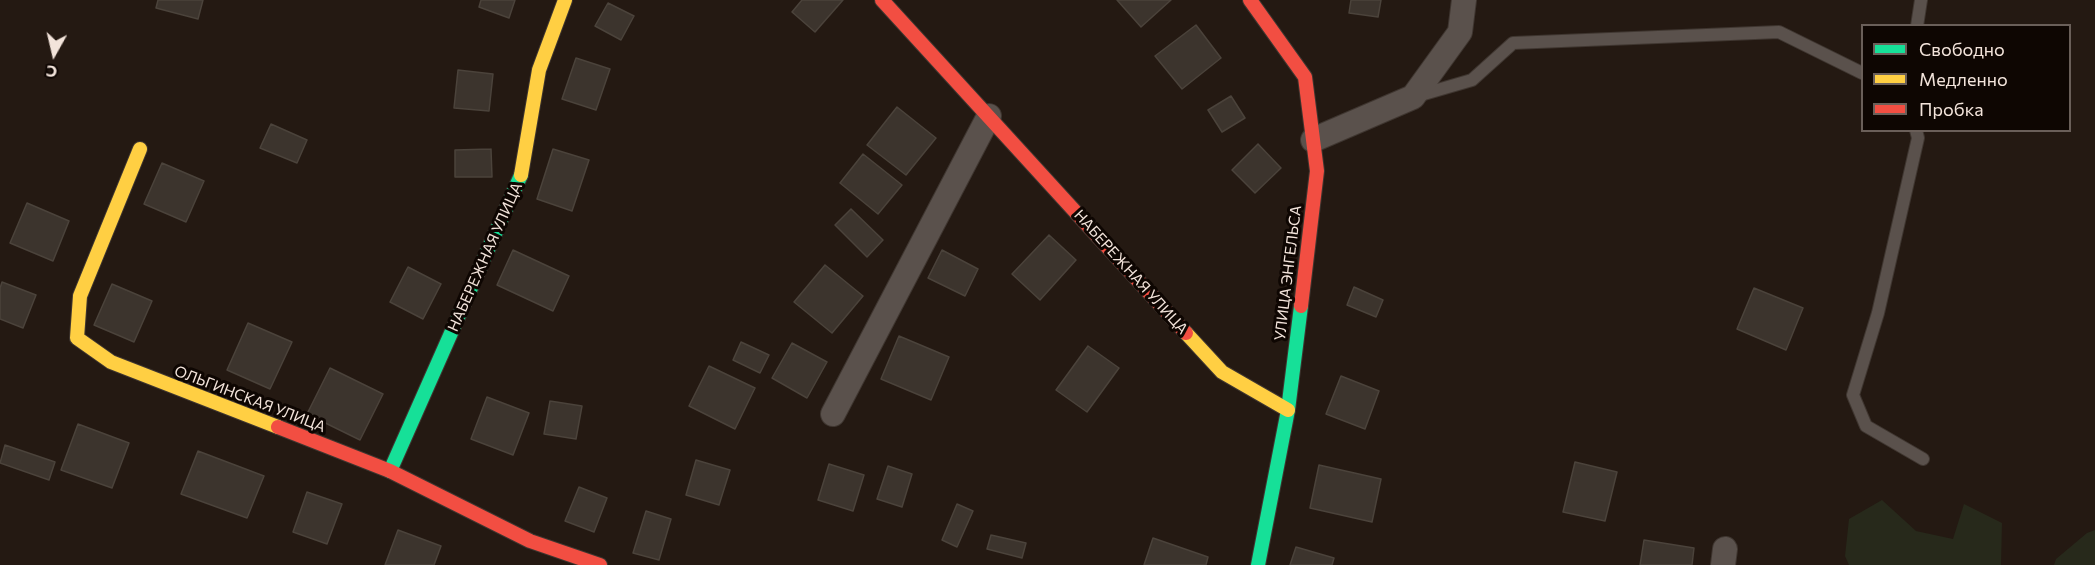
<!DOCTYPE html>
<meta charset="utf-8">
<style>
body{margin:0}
#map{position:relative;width:2095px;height:565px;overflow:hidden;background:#241912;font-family:Commissioner,sans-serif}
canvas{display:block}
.legend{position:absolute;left:1861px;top:24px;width:210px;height:108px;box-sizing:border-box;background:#0e0602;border:2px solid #6a5f59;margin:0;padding:8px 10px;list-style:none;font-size:18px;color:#f3e4db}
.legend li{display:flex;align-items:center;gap:12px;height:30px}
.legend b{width:30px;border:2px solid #6a5f59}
.north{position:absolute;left:24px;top:24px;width:60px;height:60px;-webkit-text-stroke:4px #0e0602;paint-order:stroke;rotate:188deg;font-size:16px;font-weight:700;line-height:24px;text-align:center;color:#f3e4db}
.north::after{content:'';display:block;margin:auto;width:21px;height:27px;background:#f3e4db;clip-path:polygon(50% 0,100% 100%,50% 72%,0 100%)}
</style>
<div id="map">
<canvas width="2095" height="565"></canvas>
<ul class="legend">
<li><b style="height:8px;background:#16e098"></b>Свободно</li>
<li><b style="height:8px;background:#ffcf43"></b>Медленно</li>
<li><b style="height:8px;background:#f24e42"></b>Пробка</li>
</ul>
<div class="north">С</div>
</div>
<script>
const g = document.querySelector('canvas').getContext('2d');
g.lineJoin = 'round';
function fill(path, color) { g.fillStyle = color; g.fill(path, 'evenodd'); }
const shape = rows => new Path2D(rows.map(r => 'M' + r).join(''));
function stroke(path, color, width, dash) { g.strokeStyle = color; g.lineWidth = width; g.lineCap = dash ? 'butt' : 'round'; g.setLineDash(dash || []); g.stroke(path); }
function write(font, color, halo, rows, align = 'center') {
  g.font = font + ' Commissioner,sans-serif'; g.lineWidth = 6; g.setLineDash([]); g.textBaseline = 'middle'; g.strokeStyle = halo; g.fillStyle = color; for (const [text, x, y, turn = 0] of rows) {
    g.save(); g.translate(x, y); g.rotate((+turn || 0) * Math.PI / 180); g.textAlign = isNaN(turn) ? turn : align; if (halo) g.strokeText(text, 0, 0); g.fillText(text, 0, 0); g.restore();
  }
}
const green = shape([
 [1882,500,1916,531,1953,539,1964,504,2002,523,2001,565,1849,565,1845,556,1849,519],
 [2095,530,2095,565,2054,565,2056,559,2087,533]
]);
const building = shape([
 [158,0,203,0,198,19,156,8,158,0],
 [481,0,515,0,509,18,479,7,481,0],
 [802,0,843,0,815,32,792,12,802,0],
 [1117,0,1171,0,1141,27,1117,0],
 [1351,0,1381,0,1378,17,1349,13,1351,0],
 [608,3,634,16,621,40,595,26,608,3],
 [1196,25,1221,58,1182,89,1155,56,1196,25],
 [576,58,610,69,596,110,562,99,576,58],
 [458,70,493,74,489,111,454,108,458,70],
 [1231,96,1245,118,1222,132,1208,110,1231,96],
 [897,107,936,138,906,175,867,145,897,107],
 [271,124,307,140,297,163,260,148,271,124],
 [1258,144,1281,168,1255,193,1232,170,1258,144],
 [491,149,492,177,455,177,455,150,491,149],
 [553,149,589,160,572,211,537,199,553,149],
 [863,154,902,185,878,214,840,183,863,154],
 [162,163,204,181,186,222,144,204,162,163],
 [27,203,69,221,53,261,10,243,27,203],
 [851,209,883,240,867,257,835,225,851,209],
 [1049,235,1076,260,1040,300,1012,274,1049,235],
 [513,250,569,276,553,311,497,285,513,250],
 [942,250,978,269,965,296,928,278,942,250],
 [825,265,863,296,832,333,794,302,825,265],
 [408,267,441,284,423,319,390,302,408,267],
 [2,282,36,295,23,328,0,319,0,288,2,282],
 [112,284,152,301,134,342,94,325,112,284],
 [1354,287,1383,300,1376,317,1347,305,1354,287],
 [1754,288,1803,308,1786,350,1737,329,1754,288],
 [248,323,292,342,270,389,227,370,248,323],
 [899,336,949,357,931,400,881,379,899,336],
 [741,342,769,355,760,373,733,360,741,342],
 [792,343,827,362,807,398,772,378,792,343],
 [1088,346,1119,368,1087,412,1056,390,1088,346],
 [709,366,755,388,735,429,689,406,709,366],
 [330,368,383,394,360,440,307,414,330,368],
 [1341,376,1379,391,1365,429,1326,414,1341,376],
 [487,397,529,413,513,455,471,439,487,397],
 [550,401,582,406,576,439,544,434,550,401],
 [78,424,129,443,112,488,61,470,78,424],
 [5,445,55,462,49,480,0,463,5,445],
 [198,451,264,476,247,518,181,494,198,451],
 [696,460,730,470,719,505,686,495,696,460],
 [1575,462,1617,472,1605,521,1563,512,1575,462],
 [829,464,864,475,853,511,818,500,829,464],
 [1319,465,1381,479,1372,522,1310,508,1319,465],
 [888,466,912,474,902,507,877,499,888,466],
 [579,487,607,498,594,532,565,521,579,487],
 [307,492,342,504,327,544,293,532,307,492],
 [957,504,973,511,957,547,942,540,957,504],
 [646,511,671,519,659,560,633,553,646,511],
 [398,530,441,546,434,565,385,565,398,530],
 [991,535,1026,543,1022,558,987,549,991,535],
 [1153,538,1208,557,1206,565,1144,565,1153,538],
 [1644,540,1694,548,1692,565,1640,565,1644,540],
 [1296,547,1334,558,1332,565,1290,565,1296,547]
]);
const lane = shape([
 [1917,26,1921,0],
 [1417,96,1472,80,1513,43,1779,32,1862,73],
 [1916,130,1918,138,1878,313,1853,395,1866,426,1923,459]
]);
const street = shape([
 [1313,140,1413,97,1460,32,1464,0],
 [833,414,989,116],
 [1723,565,1725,549]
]);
const fast = shape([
 [390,471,521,175],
 [1258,565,1288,410,1301,306]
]);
const slow = shape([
 [140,149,80,296,77,338,111,362,278,427],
 [521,175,539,70,565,0],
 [1186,333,1222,372,1288,410]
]);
const jam = shape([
 [882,0,1186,333],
 [1250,0,1305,77,1317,171,1301,306],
 [278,427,390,471,530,541,600,565]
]);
const streetNames = [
 ["НАБЕРЕЖНАЯ УЛИЦА",485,257,-66],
 ["НАБЕРЕЖНАЯ УЛИЦА",1131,272,48],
 ["УЛИЦА ЭНГЕЛЬСА",1288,273,-83],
 ["ОЛЬГИНСКАЯ УЛИЦА",250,399,21]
];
fill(green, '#27291b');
fill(building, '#3c342d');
stroke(building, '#4b433b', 1.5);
stroke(lane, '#3f3630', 14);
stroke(street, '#3f3630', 26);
stroke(fast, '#3f3630', 16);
stroke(slow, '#3f3630', 16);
stroke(jam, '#3f3630', 16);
stroke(lane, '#5a514c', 12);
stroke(street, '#5a514c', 24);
stroke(fast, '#16e098', 14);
stroke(slow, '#ffcf43', 14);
stroke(jam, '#f24e42', 14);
write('15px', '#f3e4db', '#0e0602', streetNames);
</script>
